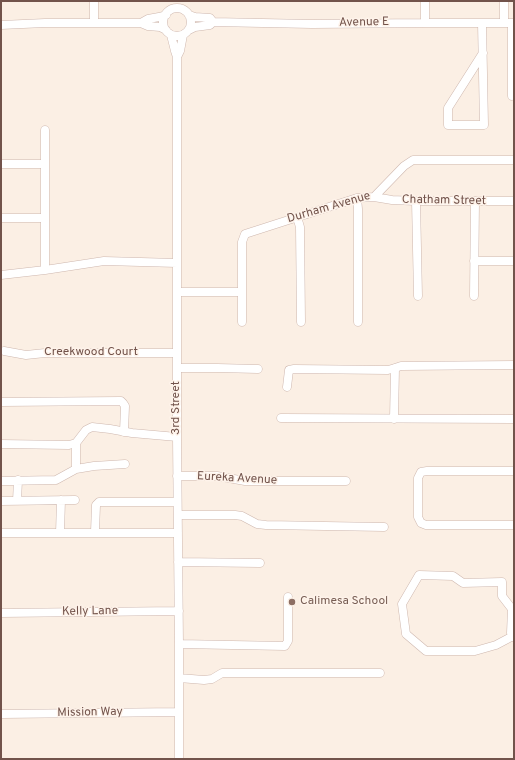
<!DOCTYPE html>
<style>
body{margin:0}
#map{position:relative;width:515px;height:760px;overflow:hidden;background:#fbefe4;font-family:Overpass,sans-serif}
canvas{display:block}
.frame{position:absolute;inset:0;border:2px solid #72534b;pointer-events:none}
</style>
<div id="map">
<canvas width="515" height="760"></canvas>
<div class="frame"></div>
</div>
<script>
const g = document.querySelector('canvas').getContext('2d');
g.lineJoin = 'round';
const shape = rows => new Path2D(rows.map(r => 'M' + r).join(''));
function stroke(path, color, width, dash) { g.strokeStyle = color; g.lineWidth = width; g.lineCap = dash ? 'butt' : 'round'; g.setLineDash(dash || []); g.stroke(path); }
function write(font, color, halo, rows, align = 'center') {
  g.font = font + ' Overpass,sans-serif'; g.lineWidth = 3; g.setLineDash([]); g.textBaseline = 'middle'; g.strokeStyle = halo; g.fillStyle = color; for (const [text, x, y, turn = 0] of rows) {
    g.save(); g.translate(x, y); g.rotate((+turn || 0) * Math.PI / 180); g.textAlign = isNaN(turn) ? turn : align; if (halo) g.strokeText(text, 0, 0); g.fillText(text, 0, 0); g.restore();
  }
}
const minor = shape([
 '163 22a14 14 0 1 1 28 0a14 14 0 1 1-28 0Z',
 [189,15,195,17,210,18,213,22],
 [94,23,94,1],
 [141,23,148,19,159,17,166,15],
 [425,23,425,1],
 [482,23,484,125,448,125,448,108,483,53],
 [504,23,504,1],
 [512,23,512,96],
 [1,25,45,23,141,23,148,26,160,27,166,30],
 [189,30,195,27,210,25,213,22,312,24,425,23,514,23],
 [171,35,175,51,177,57,177,437,179,644,179,759],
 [177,57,180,51,183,35],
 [1,164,45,164],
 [374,197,392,200,416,201,514,201],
 [357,198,358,209,358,322],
 [416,201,418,296],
 [297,217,300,227,301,322],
 [1,218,45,218],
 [474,261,514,261],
 [45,270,45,130],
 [1,275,45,270,104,261,177,263],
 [177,292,241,292],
 [474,296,475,201],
 [242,322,242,242,245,234,357,198,374,197,404,166,413,160,514,160],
 [4,351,26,355,45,353,177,353],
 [177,368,217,368,258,369],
 [287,387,289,370,294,369,388,370,395,368,401,366,514,365],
 [1,402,121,401,123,403,125,406,124,432],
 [281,418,514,419],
 [394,419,395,368],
 [76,443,76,469],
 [1,444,69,445,76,443,86,430,92,427,110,429,132,433,177,437],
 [514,471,427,471,421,472,418,478,418,517,421,523,426,525,514,525],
 [177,476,217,476,245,481,346,481],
 [1,481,56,480,76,469,94,466,125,464],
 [1,501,75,500],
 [17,501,18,480],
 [178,515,235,515,242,516,257,524,266,525,384,527],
 [95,532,96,505,99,502,177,502],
 [1,533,178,533],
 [60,533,61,500],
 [178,562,260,563],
 [512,609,502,596,502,582,463,583,453,576,419,575,402,604,406,634,426,651,475,651,496,645,513,636],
 [514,609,512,609,511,633,514,637],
 [1,613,179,611],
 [179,644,285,646,288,641,288,597],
 [179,678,204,680,212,679,222,673,380,673],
 [2,714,179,712]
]);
const markers = [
 [292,602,4,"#8d6e63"]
];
const streetNames = [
 ["Avenue E",364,23,-1],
 ["Chatham Street",444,201,1],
 ["Durham Avenue",329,208,-16],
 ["Creekwood Court",91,353],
 ["3rd Street",177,408,-90],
 ["Eureka Avenue",237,479,3],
 ["Kelly Lane",90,612,-1],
 ["Mission Way",90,713,-1]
];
const educationNames = [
 ["Calimesa School",300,602]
];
stroke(minor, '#ceb7ae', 9);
stroke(minor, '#fff', 8);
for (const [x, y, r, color] of markers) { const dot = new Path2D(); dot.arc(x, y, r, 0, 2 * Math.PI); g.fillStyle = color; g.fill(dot); stroke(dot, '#fef3ea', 1.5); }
write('12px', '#72534b', '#fef3ea', streetNames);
write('12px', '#785e54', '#fef3ea', educationNames, 'left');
</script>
